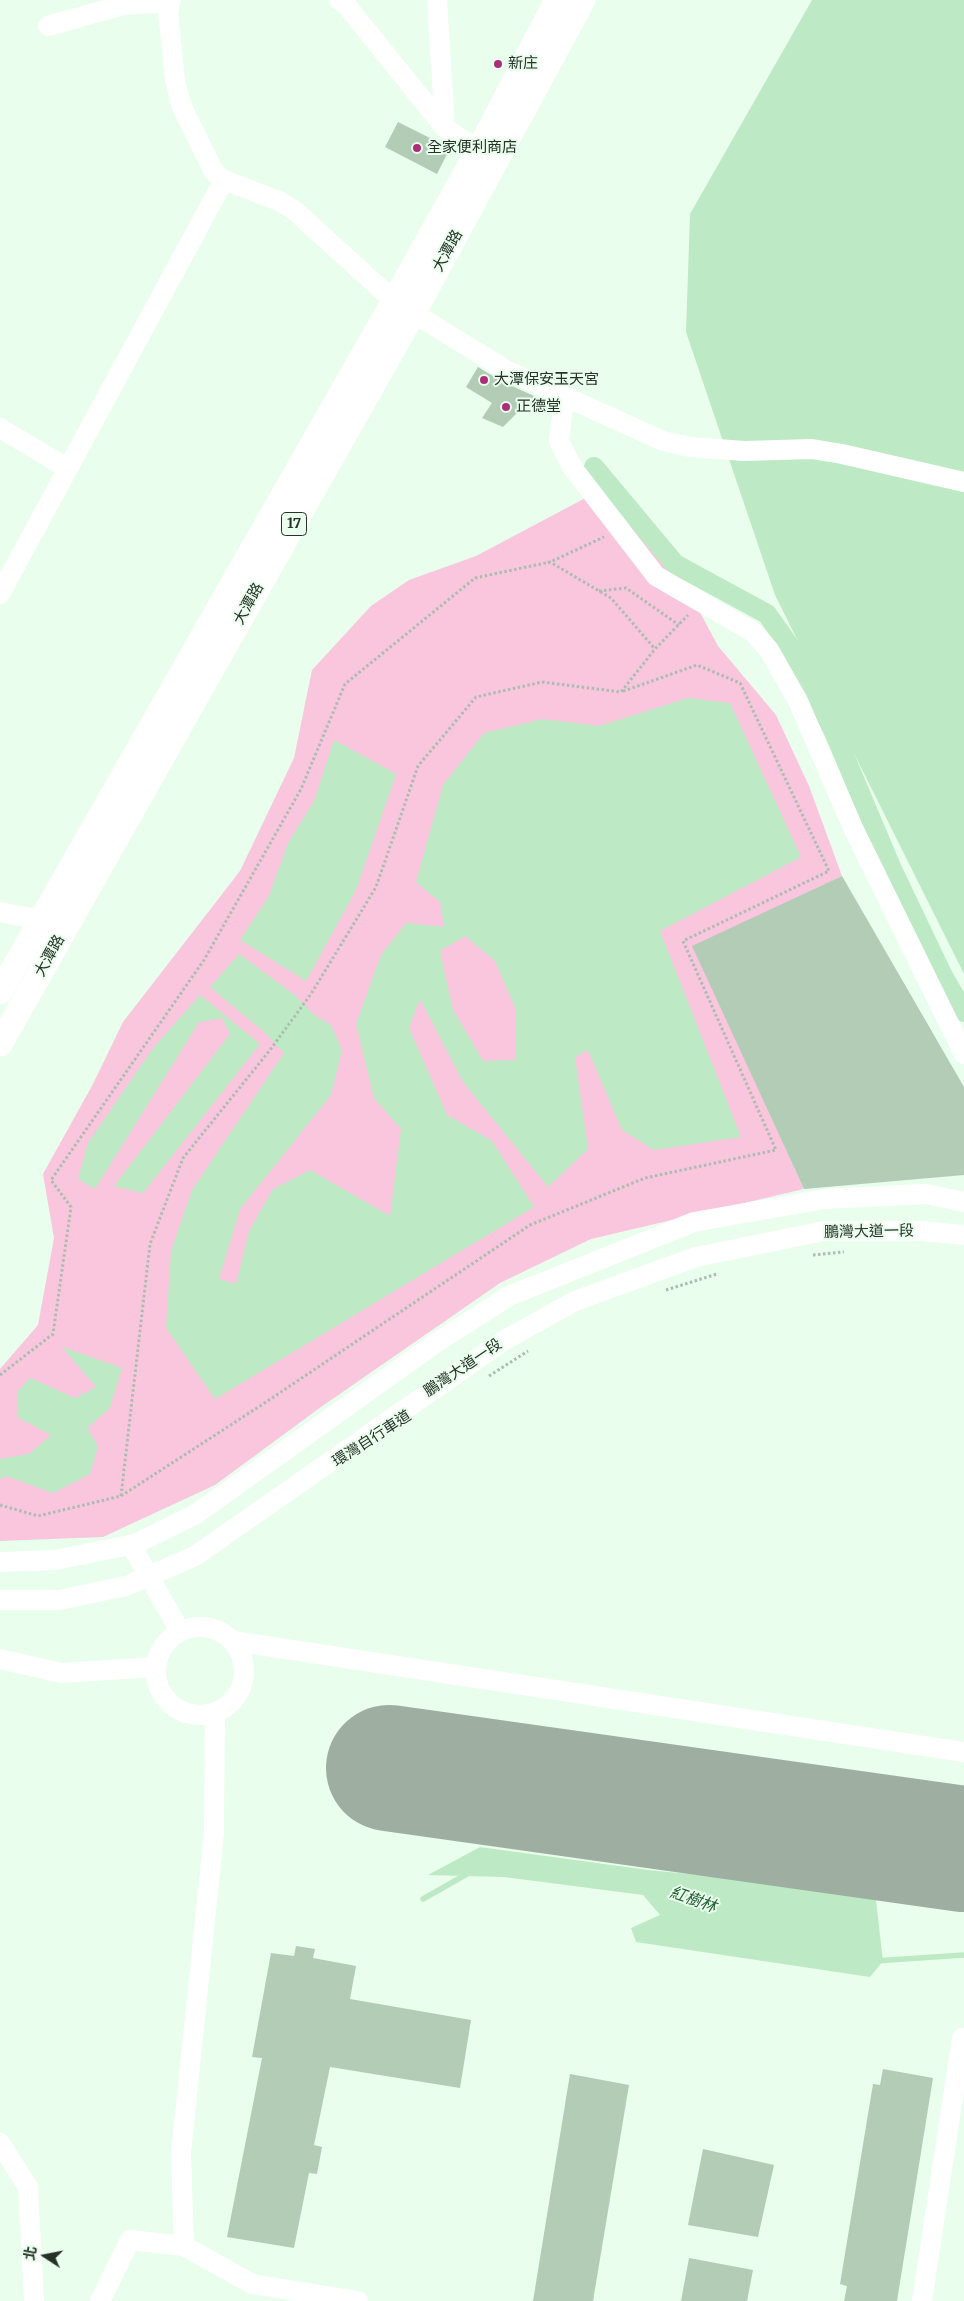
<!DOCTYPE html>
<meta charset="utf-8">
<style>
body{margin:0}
#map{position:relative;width:964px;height:2301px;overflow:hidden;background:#e9feec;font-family:Merriweather,"Noto Sans TC",serif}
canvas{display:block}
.north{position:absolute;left:20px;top:2231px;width:50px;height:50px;-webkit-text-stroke:4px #e9feec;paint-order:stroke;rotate:281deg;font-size:14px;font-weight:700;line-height:20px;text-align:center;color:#273129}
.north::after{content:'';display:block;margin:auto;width:18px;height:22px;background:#273129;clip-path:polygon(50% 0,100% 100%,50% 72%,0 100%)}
</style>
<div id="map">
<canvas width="964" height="2301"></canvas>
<div class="north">北</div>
</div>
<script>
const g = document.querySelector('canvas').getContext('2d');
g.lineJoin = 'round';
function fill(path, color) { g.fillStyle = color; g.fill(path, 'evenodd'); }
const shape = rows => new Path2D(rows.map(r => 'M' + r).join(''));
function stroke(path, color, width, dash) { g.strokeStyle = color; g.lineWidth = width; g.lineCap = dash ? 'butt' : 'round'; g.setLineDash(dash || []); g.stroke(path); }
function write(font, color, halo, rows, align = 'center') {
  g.font = font + ' Merriweather,"Noto Sans TC",serif'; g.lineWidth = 4; g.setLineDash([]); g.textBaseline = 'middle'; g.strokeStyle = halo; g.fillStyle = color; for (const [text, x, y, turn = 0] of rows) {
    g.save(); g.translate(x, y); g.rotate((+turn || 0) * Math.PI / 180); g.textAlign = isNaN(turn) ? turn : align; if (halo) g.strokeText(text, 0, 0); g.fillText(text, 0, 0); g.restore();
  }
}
const green = shape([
 [593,494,673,562,718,646,776,715,809,786,842,876,693,947,804,1189,591,1239,500,1283,321,1407,215,1485,103,1537,0,1541,0,1369,38,1325,54,1238,43,1174,93,1084,123,1022,240,871,294,758,312,670,371,606,409,580,476,556]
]);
const water = shape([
 [812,0,964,0,964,974,775,595,686,332,690,214],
 [688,698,730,703,801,857,660,931,741,1137,654,1150,622,1130,588,1050,575,1057,588,1149,548,1187,463,1082,420,999,409,1028,447,1115,492,1141,534,1207,215,1399,166,1328,171,1251,192,1190,284,1053,264,1032,210,987,239,954,295,995,314,1015,331,1025,342,1050,331,1095,240,1209,219,1279,236,1284,249,1231,273,1189,310,1170,390,1216,401,1129,374,1098,356,1024,381,955,406,923,444,927,440,902,416,882,443,785,484,733,543,719,599,726],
 [465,936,495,961,516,1010,516,1060,483,1061,453,1010,440,951],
 [334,740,396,774,356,890,306,981,240,940,269,896,288,843,314,801],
 [200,995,260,1044,143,1193,114,1186,230,1034,222,1018,199,1022,95,1189,78,1179,88,1143,153,1048],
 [62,1347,122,1368,110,1408,87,1428,98,1446,90,1474,53,1493,6,1476,0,1479,0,1459,29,1454,51,1435,17,1417,18,1391,30,1378,75,1398,96,1387],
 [480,1847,648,1870,875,1892,883,1961,870,1977,636,1942,631,1928,660,1915,643,1895,504,1877,428,1875]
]);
const stream = shape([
 [423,1899,467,1874],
 [875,1961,964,1955]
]);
const canal = shape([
 [594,467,675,564,767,614,791,648,835,734,891,867,943,976,964,1012]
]);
const runway = shape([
 [389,1768,964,1849]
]);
const building = shape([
 [398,122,450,148,437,174,385,147],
 [478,367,501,381,534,396,503,427,482,418,492,403,466,387],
 [842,876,964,1087,964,1175,804,1189,692,946],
 [296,1946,315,1949,313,1958,356,1966,350,1999,471,2020,460,2088,330,2067,314,2145,322,2147,317,2174,309,2173,294,2248,227,2237,262,2058,252,2057,271,1953,294,1956],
 [883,2069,933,2078,897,2301,844,2301,847,2286,840,2284,873,2084,880,2085],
 [570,2074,629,2085,593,2301,533,2301],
 [703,2149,774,2165,758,2237,688,2225],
 [689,2258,753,2270,747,2301,681,2301]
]);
const path = shape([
 [548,563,604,537],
 [599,591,626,588,679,625],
 [813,1255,844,1252],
 [666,1290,717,1274],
 [0,1375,53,1334,71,1207,51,1180,204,960,301,789,345,684,475,578,550,562,611,598,655,649],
 [489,1376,528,1351],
 [121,1496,150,1244,183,1158,270,1050,311,994,376,887,418,766,476,697,542,682,621,692,655,649,688,615],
 [0,1505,38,1516,121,1496,260,1406,530,1225,645,1178,776,1150,683,941,829,871,740,683,697,665,621,692]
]);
const minor = shape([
 [171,0,168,12,175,80,182,107,214,172,224,180,279,201,294,210,394,301,506,370,663,441,690,447,744,451,812,449,842,454,964,482],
 [339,0,347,6,445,128],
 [437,0,445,128,490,158],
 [48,26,123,5,169,2],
 [564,398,559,441,572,467,656,576,753,632,769,650,798,701,853,828,964,1054],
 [0,428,67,468],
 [0,594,224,180],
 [0,912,41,920],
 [131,1545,180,1631],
 [0,1562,55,1560,135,1544,196,1514,437,1342,509,1296,694,1222,824,1199,926,1194,964,1202],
 [0,1600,59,1600,126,1586,195,1556,503,1341,575,1301,696,1257,824,1231,922,1231,964,1235],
 '156 1671a44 44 0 1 1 88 0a44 44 0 1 1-88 0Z',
 [233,1641,964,1752],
 [0,1659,61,1673,156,1667],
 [215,1712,214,1833,181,2153,184,2246,252,2284,358,2301],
 [0,2143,28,2187,34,2301],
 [100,2301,130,2240,184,2246],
 [922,2301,962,2038,964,2039]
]);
const major = shape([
 [0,992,394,301,478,151,557,0],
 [0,1044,414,312,583,0]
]);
const markers = [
 [498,64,5,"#ae2d78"],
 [417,148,5,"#ae2d78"],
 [484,380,5,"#ae2d78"],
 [506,407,5,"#ae2d78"]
];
const shields = [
 [294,524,25]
];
const shieldNames = [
 ["17",294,524]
];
const poiNames = [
 ["新庄",508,64],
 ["全家便利商店",427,148],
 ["大潭保安玉天宮",494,380],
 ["正德堂",516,407]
];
const streetNames = [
 ["大潭路",448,251,-61],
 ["大潭路",249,604,-61],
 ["大潭路",50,956,-61],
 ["鵬灣大道一段",869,1232,-1],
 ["鵬灣大道一段",463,1368,-34],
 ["環灣自行車道",372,1439,-33]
];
const waterNames = [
 ["紅樹林",693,1900,19]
];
fill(green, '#f9c6dd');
fill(water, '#bdeac4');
stroke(stream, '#bdeac4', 5.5);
stroke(canal, '#bdeac4', 20);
stroke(runway, '#9eaea0', 126);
fill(building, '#b3ccb6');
stroke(path, '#acbdaf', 3, [2.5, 2.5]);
stroke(minor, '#fff', 20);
stroke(major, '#fff', 25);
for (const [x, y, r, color] of markers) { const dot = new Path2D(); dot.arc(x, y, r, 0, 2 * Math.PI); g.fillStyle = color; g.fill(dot); stroke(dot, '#e9feec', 2); }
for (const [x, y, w] of shields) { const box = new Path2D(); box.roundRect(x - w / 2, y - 11.5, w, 23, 4); g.fillStyle = '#e9feec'; g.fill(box); stroke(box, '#273129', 1); }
write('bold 14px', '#273129', null, shieldNames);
write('15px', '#273129', '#e9feec', poiNames, 'left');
write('15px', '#273129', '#e9feec', streetNames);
write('italic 16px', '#236234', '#e9feec', waterNames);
</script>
